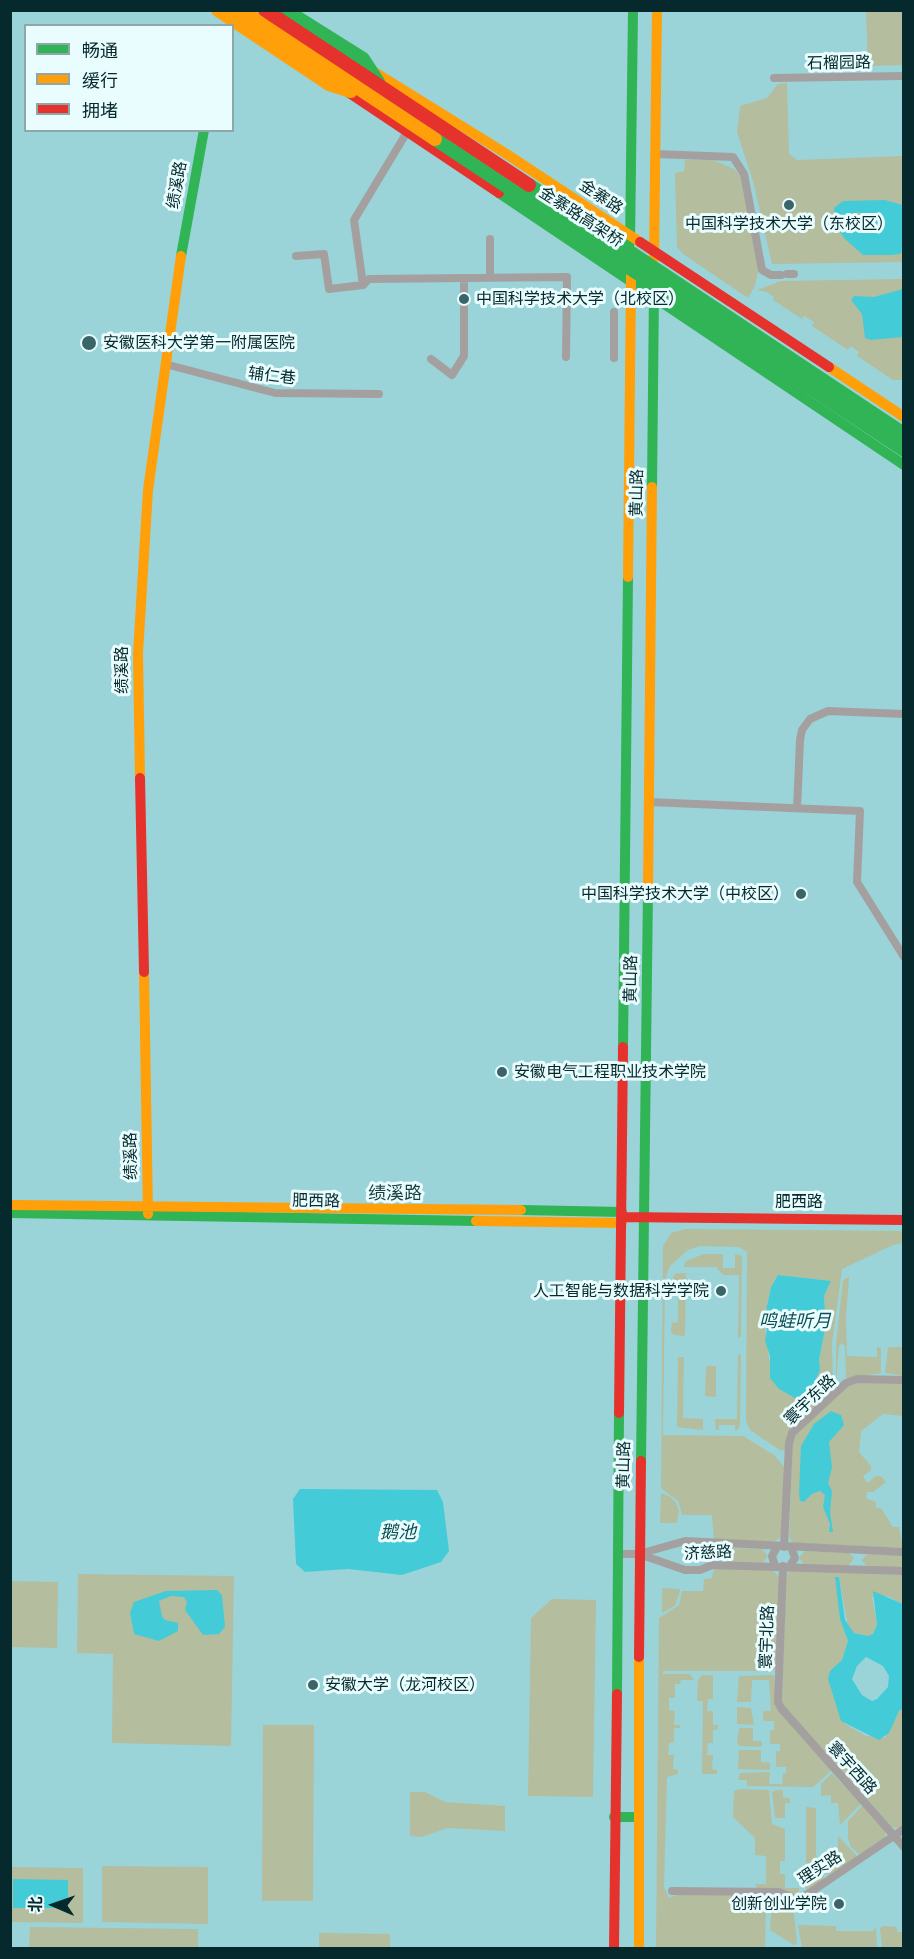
<!DOCTYPE html>
<meta charset="utf-8">
<style>
body{margin:0}
#map{position:relative;width:914px;height:1959px;overflow:hidden;background:#9ad4d9;font-family:"Crimson Pro","Noto Sans SC",serif}
canvas{display:block}
.frame{position:absolute;inset:0;border:12px solid #05292c;pointer-events:none}
.legend{position:absolute;left:24px;top:24px;width:210px;height:108px;box-sizing:border-box;background:#e9fcfe;border:2px solid #8ea8aa;margin:0;padding:8px 10px;list-style:none;font-size:18px;color:#05292c}
.legend li{display:flex;align-items:center;gap:12px;height:30px}
.legend b{width:30px;border:2px solid #8ea8aa}
.north{position:absolute;left:24px;top:1875px;width:60px;height:60px;-webkit-text-stroke:4px #e9fcfe;paint-order:stroke;rotate:272deg;font-size:16px;font-weight:700;line-height:24px;text-align:center;color:#05292c}
.north::after{content:'';display:block;margin:auto;width:21px;height:27px;background:#05292c;clip-path:polygon(50% 0,100% 100%,50% 72%,0 100%)}
</style>
<div id="map">
<canvas width="914" height="1959"></canvas>
<div class="frame"></div>
<ul class="legend">
<li><b style="height:8px;background:#30b455"></b>畅通</li>
<li><b style="height:8px;background:#ff9f0a"></b>缓行</li>
<li><b style="height:8px;background:#e5322d"></b>拥堵</li>
</ul>
<div class="north">北</div>
</div>
<script>
const g = document.querySelector('canvas').getContext('2d');
g.lineJoin = 'round';
function fill(path, color) { g.fillStyle = color; g.fill(path, 'evenodd'); }
const shape = rows => new Path2D(rows.map(r => 'M' + r).join(''));
function stroke(path, color, width, dash) { g.strokeStyle = color; g.lineWidth = width; g.lineCap = dash ? 'butt' : 'round'; g.setLineDash(dash || []); g.stroke(path); }
function write(font, color, halo, rows, align = 'center') {
  g.font = font + ' "Crimson Pro","Noto Sans SC",serif'; g.lineWidth = 6; g.setLineDash([]); g.textBaseline = 'middle'; g.strokeStyle = halo; g.fillStyle = color; for (const [text, x, y, turn = 0] of rows) {
    g.save(); g.translate(x, y); g.rotate((+turn || 0) * Math.PI / 180); g.textAlign = isNaN(turn) ? turn : align; if (halo) g.strokeText(text, 0, 0); g.fillText(text, 0, 0); g.restore();
  }
}
const green = shape([
 [866,11,903,11,903,65,868,66],
 [787,83,789,154,797,160,903,156,903,262,772,264,753,181,737,132,740,106,767,98,778,84],
 [685,160,713,160,734,169,740,175,759,268,755,286,748,298,683,254,677,247,675,173,684,171],
 [903,279,903,380,893,380,857,356,859,352,851,346,848,350,812,326,814,322,804,316,802,319,773,300,774,297,767,292,757,290,781,281],
 [686,1229,903,1231,903,1243,893,1245,842,1269,832,1344,833,1383,830,1393,794,1426,785,1449,781,1451,750,1430,746,1421,747,1252,739,1247,700,1246,688,1250,670,1266,665,1279,663,1435,743,1436,774,1455,785,1468,782,1531,780,1538,772,1543,714,1541,712,1515,682,1515,678,1501,661,1488,663,1246,671,1233],
 [778,1275,831,1281,824,1296,826,1324,819,1361,820,1370,807,1392,771,1369,770,1365,764,1321,771,1287],
 [703,1254,723,1254,723,1268,735,1268,735,1254,742,1256,741,1337,738,1338,739,1275,723,1275,716,1267,684,1267,685,1262],
 [677,1273,712,1275,686,1274,685,1336,674,1335,671,1332,672,1323,678,1322,678,1292,673,1292,673,1276],
 [849,1277,846,1318,847,1356,877,1357,877,1347,881,1348,881,1373,846,1379,845,1346,842,1343,839,1346,836,1383,836,1344,843,1280],
 [888,1347,903,1347,903,1376,885,1373],
 [738,1354,741,1355,740,1424,738,1430,735,1430,735,1425,719,1425,719,1430,716,1430,715,1419,737,1419],
 [678,1357,684,1357,683,1418,703,1419,703,1430,677,1427],
 [706,1366,716,1366,716,1397,705,1396],
 [861,1382,903,1383,903,1416,883,1414,861,1431,859,1452,871,1466,871,1470,863,1476,867,1483,876,1476,881,1476,886,1482,873,1492,867,1492,866,1498,876,1502,876,1508,881,1508,893,1527,899,1527,903,1548,793,1543,789,1537,793,1439,796,1432,846,1387],
 [661,1493,671,1497,676,1503,679,1511,677,1523,660,1523],
 [726,1548,762,1549,768,1556,762,1563,726,1562],
 [805,1551,849,1553,854,1558,848,1566,804,1564,799,1558],
 [867,1554,903,1555,903,1568,867,1567,862,1560],
 [718,1568,766,1569,774,1571,779,1578,776,1669,772,1671,663,1671,663,1674,690,1674,694,1680,681,1680,680,1684,675,1684,675,1698,669,1698,669,1710,675,1711,674,1725,680,1725,680,1728,674,1728,674,1742,669,1743,668,1755,674,1755,673,1769,678,1770,678,1774,667,1777,664,1887,669,1898,676,1895,763,1895,766,1901,765,1948,656,1948,659,1618,679,1605,682,1591,703,1591,704,1579,712,1578,713,1571],
 [791,1570,903,1575,903,1604,887,1596,872,1597,877,1625,873,1634,868,1636,854,1633,848,1627,839,1577,836,1577,840,1619,848,1641,842,1661,830,1671,831,1686,845,1724,866,1736,885,1738,899,1711,903,1708,903,1825,899,1829,892,1827,782,1705,786,1575],
 [78,1574,234,1576,231,1746,112,1743,113,1654,77,1653],
 [11,1581,58,1582,57,1648,11,1647],
 [662,1588,679,1589,680,1591,675,1606,662,1613],
 [552,1599,596,1600,593,1797,528,1796,531,1618],
 [702,1675,713,1675,713,1699,708,1699,707,1711,713,1711,713,1725,718,1725,718,1729,713,1730,713,1743,708,1743,707,1755,713,1755,712,1769,717,1770,717,1774,702,1774,703,1701,697,1701,698,1680],
 [774,1675,776,1704,832,1770,813,1787,747,1786,747,1780,738,1780,740,1773,770,1772,769,1784,782,1784,783,1773,786,1773,786,1767,776,1767,776,1751,780,1751,780,1744,770,1744,770,1730,774,1730,774,1721,763,1721,763,1711,771,1711,769,1680,752,1680,751,1702,737,1702,739,1676],
 [737,1707,751,1708,754,1725,737,1724],
 [263,1725,314,1725,313,1901,262,1901],
 [739,1728,753,1728,753,1741,762,1741,762,1747,739,1746,737,1742],
 [739,1750,761,1750,761,1762,770,1763,770,1770,738,1769],
 [832,1773,861,1804,840,1825,838,1803,831,1803,831,1795,821,1796,821,1784],
 [739,1789,769,1790,772,1824,785,1829,785,1861,780,1861,780,1874,785,1874,785,1888,799,1888,799,1895,792,1897,758,1889,755,1884,766,1884,766,1856,755,1855,755,1838,733,1817,734,1791],
 [776,1790,783,1790,783,1798,790,1798,790,1803,785,1803,785,1818,775,1818,772,1792],
 [410,1792,425,1792,445,1802,505,1806,505,1831,447,1828,422,1837,410,1836],
 [863,1805,886,1832,885,1838,860,1855,851,1847,848,1839,848,1821],
 [806,1807,816,1808,816,1867,806,1865],
 [838,1836,858,1857,828,1875,820,1868,831,1866,831,1858,838,1858],
 [102,1866,208,1867,208,1924,102,1922],
 [11,1867,83,1868,83,1923,11,1922],
 [806,1870,818,1870,824,1875,824,1879,806,1891],
 [780,1895,793,1904,797,1943,794,1945,770,1930,772,1897],
 [798,1925,836,1926,836,1931,873,1931,876,1928,877,1948,802,1948],
 [883,1926,897,1927,897,1932,903,1932,903,1948,882,1948,880,1928],
 [30,1927,198,1929,198,1948,29,1948],
 [319,1933,390,1934,390,1948,319,1948]
]);
const water = shape([
 [885,200,903,205,903,249,900,254,892,255,863,255,845,239,835,225,834,208,843,201],
 [858,212,862,214,865,221,864,228,856,231,849,221,849,216],
 [903,289,903,337,870,340,865,338,862,314,851,300,854,296,874,297],
 [778,1275,831,1281,824,1296,826,1324,819,1360,820,1370,813,1387,807,1392,807,1399,802,1402,779,1389,770,1378,770,1356,765,1341,767,1329,764,1321,771,1287],
 [831,1411,841,1415,844,1425,829,1442,832,1467,828,1483,832,1491,830,1512,833,1532,829,1532,830,1524,823,1507,825,1495,820,1491,812,1494,804,1502,800,1501,799,1493,801,1446,814,1424],
 [300,1489,437,1490,443,1502,449,1551,441,1562,402,1575,348,1569,305,1572,296,1564,293,1499],
 [835,1577,839,1577,845,1620,854,1633,868,1636,873,1634,877,1625,873,1591,903,1604,903,1708,899,1711,889,1733,879,1740,841,1721,828,1679,830,1671,842,1660,848,1641,840,1619],
 [866,1657,883,1666,889,1676,888,1687,877,1699,872,1701,862,1695,852,1679,857,1666],
 [217,1590,222,1595,225,1627,219,1634,203,1635,185,1610,187,1602,184,1597,171,1596,159,1601,162,1616,165,1620,178,1623,178,1631,159,1641,134,1634,130,1613,134,1602,166,1591],
 [13,1879,68,1880,68,1908,13,1908]
]);
const street = shape([
 [774,78,904,76],
 [655,154,733,157,744,174,762,270,771,275,781,275],
 [490,239,490,278],
 [296,256,324,254,329,289,363,285,369,279,567,277,566,357],
 [787,274,794,274],
 [363,285,354,220,407,132],
 [614,358,614,312],
 [431,359,452,375,464,356,464,278],
 [165,364,275,393,379,394],
 [649,802,860,811,857,882,904,957],
 [797,808,800,740,802,730,810,719,828,711,904,714],
 [784,1547,789,1443,792,1433,846,1383,857,1379,904,1380],
 [619,1554,639,1554,685,1541,904,1552],
 [639,1554,685,1570,700,1570,712,1565,904,1571],
 [775,1566,772,1556,777,1547],
 [783,1566,778,1702,781,1708,904,1847],
 [789,1567,795,1558,791,1547],
 [672,1891,779,1892,795,1899,808,1894,904,1829]
]);
const fast = shape([
 [499,193,904,465],
 [630,243,633,10],
 [181,256,204,130],
 [652,487,654,291],
 [623,1047,628,577],
 [521,1210,622,1212],
 [10,1213,476,1221],
 [641,1461,648,890],
 [617,1694,619,1413],
 [614,1817,639,1817]
]);
const slow = shape([
 [368,68,505,153,640,242],
 [654,258,657,10],
 [829,367,904,417],
 [628,577,631,276],
 [140,778,138,653,148,490,181,256],
 [648,890,652,487],
 [144,972,148,1214],
 [10,1205,521,1210],
 [476,1221,622,1223],
 [639,1657,639,1948]
]);
const jam = shape([
 [339,86,499,193],
 [640,242,829,367],
 [140,778,144,972],
 [622,1217,904,1220],
 [619,1413,623,1047],
 [639,1657,641,1461],
 [614,1948,617,1694]
]);
const fastBridge = shape([
 [285,10,363,59,378,82],
 [435,139,904,450],
 [529,185,904,434]
]);
const slowBridge = shape([
 [218,10,329,84,351,91],
 [241,10,435,139]
]);
const jamBridge = shape([
 [265,10,529,185]
]);
const markers = [
 [789,205,6,"#396569"],
 [464,299,6,"#396569"],
 [89,343,8,"#396569"],
 [801,894,6,"#396569"],
 [502,1072,6,"#396569"],
 [721,1291,6,"#396569"],
 [313,1685,6,"#396569"],
 [839,1904,6,"#396569"]
];
const streetNames = [
 ["石榴园路",839,63,-1],
 ["绩溪路",177,185,-80],
 ["金寨路",601,197,34],
 ["金寨路高架桥",581,217,33],
 ["辅仁巷",272,376,7],
 ["黄山路",637,493,-89],
 ["绩溪路",122,670,-90],
 ["黄山路",631,979,-89],
 ["绩溪路",131,1156,-91],
 ["肥西路",316,1201,1],
 ["肥西路",799,1202],
 ["寰宇东路",810,1400,-44],
 ["黄山路",624,1465,-89],
 ["济慈路",708,1553,-3],
 ["寰宇北路",767,1637,-88],
 ["寰宇西路",852,1768,48],
 ["理实路",820,1868,-33]
];
const poiNames = [
 ["中国科学技术大学（东校区）",789,224,"center"],
 ["中国科学技术大学（北校区）",476,299],
 ["安徽医科大学第一附属医院",103,343],
 ["中国科学技术大学（中校区）",789,894,"right"],
 ["安徽电气工程职业技术学院",514,1072],
 ["人工智能与数据科学学院",709,1291,"right"],
 ["安徽大学（龙河校区）",325,1685],
 ["创新创业学院",827,1904,"right"]
];
const neighbourhoodNames = [
 ["绩溪路",395,1193]
];
const waterNames = [
 ["鸣蛙听月",795,1321],
 ["鹅池",398,1532]
];
fill(green, '#b4bd9e');
fill(water, '#43ccd7');
stroke(street, '#a5a0a0', 8);
stroke(fast, '#30b455', 10);
stroke(slow, '#ff9f0a', 10);
stroke(jam, '#e5322d', 10);
stroke(fastBridge, '#30b455', 14);
stroke(slowBridge, '#ff9f0a', 14);
stroke(jamBridge, '#e5322d', 14);
for (const [x, y, r, color] of markers) { const dot = new Path2D(); dot.arc(x, y, r, 0, 2 * Math.PI); g.fillStyle = color; g.fill(dot); stroke(dot, '#e9fcfe', 2); }
write('16px', '#05292c', '#e9fcfe', streetNames);
write('16px', '#05292c', '#e9fcfe', poiNames, 'left');
write('18px', '#1a3d40', '#e9fcfe', neighbourhoodNames);
write('italic 18px', '#0c4f55', '#e9fcfe', waterNames);
</script>
